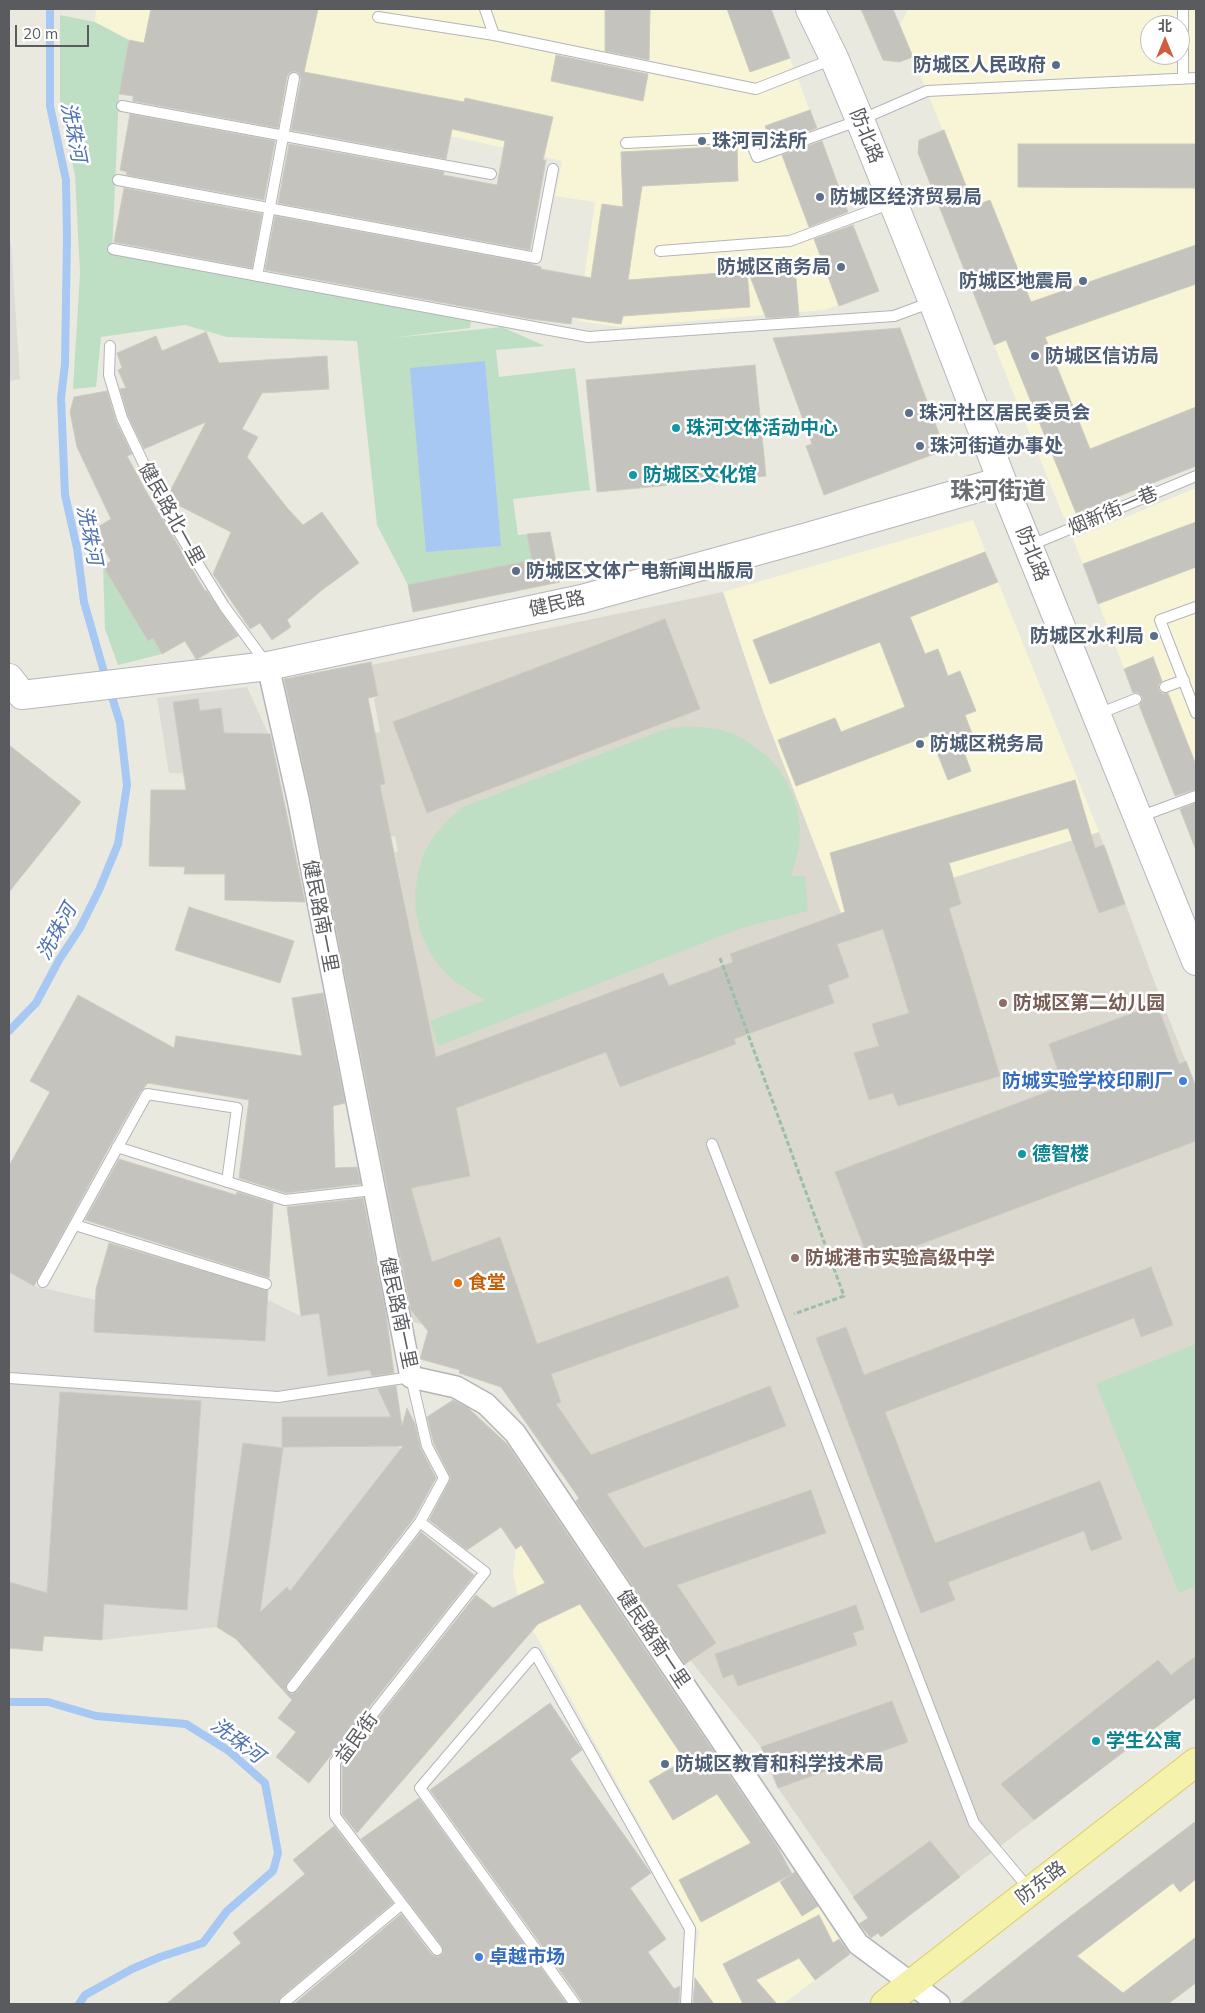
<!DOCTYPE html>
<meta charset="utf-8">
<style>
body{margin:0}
#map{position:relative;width:1205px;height:2013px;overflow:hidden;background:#eae9e0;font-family:Mulish,"Noto Sans SC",sans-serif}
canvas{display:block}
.frame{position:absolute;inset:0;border:10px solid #595b5f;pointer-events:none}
.north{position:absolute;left:1140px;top:15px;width:50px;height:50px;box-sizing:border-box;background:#fff;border:1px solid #bdbdbf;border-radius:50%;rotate:0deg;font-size:14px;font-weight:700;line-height:20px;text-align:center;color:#595b5f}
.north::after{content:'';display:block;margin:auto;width:18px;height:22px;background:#d25d3e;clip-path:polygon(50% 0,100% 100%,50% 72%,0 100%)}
.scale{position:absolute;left:15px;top:25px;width:74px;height:22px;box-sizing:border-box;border:2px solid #595b5f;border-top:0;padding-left:6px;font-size:15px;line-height:18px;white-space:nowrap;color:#595b5f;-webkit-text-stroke:4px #fff;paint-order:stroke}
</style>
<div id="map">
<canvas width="1205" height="2013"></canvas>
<div class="frame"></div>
<div class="north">北</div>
<div class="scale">20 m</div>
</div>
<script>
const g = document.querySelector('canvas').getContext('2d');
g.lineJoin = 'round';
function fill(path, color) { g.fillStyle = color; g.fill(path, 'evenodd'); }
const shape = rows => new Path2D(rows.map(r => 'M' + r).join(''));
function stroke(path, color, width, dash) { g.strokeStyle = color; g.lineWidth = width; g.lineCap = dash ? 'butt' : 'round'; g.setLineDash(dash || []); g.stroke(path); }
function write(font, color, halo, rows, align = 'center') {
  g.font = font + ' Mulish,"Noto Sans SC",sans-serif'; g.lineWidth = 5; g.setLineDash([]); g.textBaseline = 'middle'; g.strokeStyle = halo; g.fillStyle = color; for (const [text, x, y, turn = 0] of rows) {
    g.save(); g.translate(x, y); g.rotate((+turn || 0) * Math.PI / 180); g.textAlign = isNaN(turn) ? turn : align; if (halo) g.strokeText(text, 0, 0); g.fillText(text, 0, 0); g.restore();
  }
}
const commercial = shape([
 [96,9,771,9,879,291,824,310,620,327,578,321,595,202,555,196,562,161,451,136,457,101,129,40,95,22],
 [908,9,1196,9,1196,466,1064,518,994,345,974,206,900,26],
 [1150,25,1180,25,1180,55,1150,55],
 [1196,488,1196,788,1175,797,1073,539],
 [973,520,1099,832,841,913,763,711,723,592],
 [558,1521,741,1790,743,1789,770,1833,792,1874,796,1872,839,1939,804,1965,815,1980,783,2004,777,2004,762,1987,739,2004,700,2004,691,1981,699,1932,533,1630,518,1596,513,1573,516,1549],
 [1196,1821,1196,1984,1169,2004,1115,2004,1123,1994,1069,1950,1077,1943,1059,1925]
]);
const industrial = shape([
 [9,243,11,243,20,379,9,381],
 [247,687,273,744,273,776,169,773,157,698],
 [108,1247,232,1278,231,1298,268,1300,301,1316,319,1313,328,1376,393,1367,396,1388,381,1395,393,1422,382,1433,401,1449,290,1591,287,1588,260,1611,263,1615,236,1639,216,1627,102,1640,44,1636,42,1651,9,1648,9,1272,34,1286,96,1300,96,1290]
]);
const education = shape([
 [723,592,763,711,841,913,1099,832,1157,989,1196,1087,1196,1697,881,1937,778,1788,761,1747,690,1660,502,1387,459,1373,469,1335,408,1321,386,1193,469,1176,451,1130,395,853,398,851,395,836,382,838,384,802,370,734,380,732,374,699,378,697,371,665]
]);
const green = shape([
 [60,15,95,22,129,40,119,94,112,254,471,321,470,328,392,338,502,327,545,346,496,350,499,377,575,368,590,490,513,499,518,535,550,532,560,582,413,612,408,585,377,525,357,341,227,337,185,325,101,337,96,387,73,389,80,273,75,176,60,101],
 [103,566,148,641,153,638,162,654,118,665,105,629],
 [685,726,703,727,721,730,738,736,754,746,768,757,780,771,790,789,797,808,800,827,799,848,791,876,805,876,808,911,744,927,438,1046,430,1021,485,1000,454,981,441,968,429,951,421,933,416,913,415,893,418,873,424,853,434,836,448,820,463,807,666,729],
 [1196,1344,1196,1586,1179,1593,1096,1384]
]);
const water = shape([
 [485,361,501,546,426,552,410,368]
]);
const stream = shape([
 [50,9,50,106,66,180,67,238,65,364,61,398,65,495,77,548,84,602,106,679],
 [9,1031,36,1003,59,960,80,928,99,890,118,844,127,785,120,723,110,690],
 [9,1702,48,1702,96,1716,186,1724,229,1751,265,1783,278,1853,273,1871,227,1911,203,1943,160,1957,132,1969,85,1995,79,2004]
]);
const building = shape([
 [151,9,318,9,304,72,464,102,465,98,553,117,543,160,546,160,530,250,278,203,289,144,444,172,443,175,497,185,505,141,452,129,446,159,291,130,301,79,299,73,295,71,289,73,287,77,278,128,133,101,133,96,119,94,129,40,144,43,151,9],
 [605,9,650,9,649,60,605,51,605,9],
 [727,9,771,9,790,58,750,72,727,9],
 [861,9,893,9,913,57,899,62,883,60,861,9],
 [556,55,648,74,643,101,551,81,556,55],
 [810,110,817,128,777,142,771,142,765,126,810,110],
 [130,114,275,141,264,200,126,175,127,172,120,170,130,114],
 [944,130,974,206,990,200,1031,302,1196,245,1196,284,1045,337,1090,449,1196,407,1196,466,1076,513,1006,340,994,345,918,153,919,140,944,130],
 [822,141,848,212,809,227,782,155,822,141],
 [1018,144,1196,144,1196,188,1018,187,1018,144],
 [737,146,738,181,642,186,628,280,747,271,750,307,623,316,621,324,572,317,571,324,531,319,265,270,275,216,528,263,541,267,541,269,591,278,602,204,623,207,621,152,737,146],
 [124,188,262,214,252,268,114,242,124,188],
 [853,225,879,291,839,306,814,239,853,225],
 [795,267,799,316,766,318,748,271,795,267],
 [900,328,945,450,824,495,806,446,812,444,773,338,900,328],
 [206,332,219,363,327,356,329,389,262,393,242,429,258,437,247,457,288,509,303,525,322,512,359,563,322,590,287,620,291,627,272,640,260,623,250,629,213,574,231,532,168,500,167,497,206,422,144,449,128,416,120,389,126,388,118,370,122,368,117,353,156,336,162,351,206,332],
 [755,365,766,476,597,492,586,380,755,365],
 [107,391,116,421,132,454,127,456,144,487,143,486,205,591,206,590,238,636,199,658,196,659,185,641,162,654,153,638,148,641,103,566,111,561,93,530,111,519,77,447,70,412,74,397,107,391],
 [1196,522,1196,567,1098,604,1083,564,1196,522],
 [550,532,560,582,413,612,408,585,532,560,527,534,550,532],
 [985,552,998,582,910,617,925,654,938,649,948,676,960,671,976,711,965,715,974,739,961,744,971,771,948,780,930,735,796,786,778,740,835,718,841,732,905,707,880,642,770,684,753,640,985,552],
 [665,619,700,709,427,813,393,722,665,619],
 [1153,657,1162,681,1158,685,1159,690,1163,694,1168,693,1196,765,1196,789,1175,796,1139,705,1143,700,1142,696,1137,692,1133,693,1124,669,1153,657],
 [371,662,378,696,368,698,385,784,380,785,436,1057,663,973,669,986,733,962,730,954,845,912,830,853,1075,780,1095,848,1104,845,1125,904,1099,913,1068,828,949,863,961,904,949,908,1000,1076,898,1106,893,1093,869,1100,854,1053,879,1046,872,1024,909,1013,883,929,837,944,849,977,828,985,834,1003,734,1039,736,1044,620,1087,606,1052,456,1108,470,1176,411,1188,432,1262,500,1237,537,1344,728,1276,739,1307,551,1374,561,1402,556,1404,591,1455,770,1386,786,1426,607,1494,644,1548,811,1490,826,1533,677,1585,716,1643,685,1664,576,1501,579,1498,501,1387,459,1373,460,1370,420,1359,428,1331,411,1310,310,797,284,679,371,662],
 [198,699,200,711,221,708,224,733,270,734,305,902,225,900,225,874,184,874,185,867,149,866,151,790,186,790,173,702,198,699],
 [9,745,81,802,9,892,9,745],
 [1196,803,1196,847,1195,848,1180,809,1196,803],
 [189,907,294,941,280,983,175,950,189,907],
 [323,993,345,1103,333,1106,335,1168,357,1167,361,1184,286,1193,239,1178,249,1100,148,1083,141,1091,111,1144,34,1286,9,1272,9,1166,50,1092,30,1081,78,995,174,1048,176,1036,302,1056,292,998,323,993],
 [1157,1004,1179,1064,1186,1061,1196,1087,1196,1141,870,1263,835,1172,1063,1086,1049,1044,1157,1004],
 [119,1159,236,1195,237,1192,273,1203,269,1278,85,1220,119,1159],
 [363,1198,385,1307,394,1373,372,1376,370,1370,328,1376,319,1313,301,1316,287,1207,363,1198],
 [109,1243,268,1290,265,1341,94,1332,96,1289,109,1243],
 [1151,1267,1173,1325,1141,1337,1134,1318,885,1412,935,1543,1100,1481,1122,1539,1091,1551,1084,1531,948,1582,955,1600,921,1613,816,1338,846,1327,864,1375,1151,1267],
 [396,1386,402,1426,407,1408,415,1424,421,1449,436,1478,414,1518,287,1683,286,1690,292,1694,297,1691,421,1532,474,1575,309,1783,276,1757,296,1732,278,1718,292,1700,236,1639,217,1627,243,1443,283,1448,260,1612,287,1587,290,1591,403,1446,282,1447,282,1417,391,1417,378,1389,396,1386],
 [60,1392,201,1401,187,1610,104,1604,102,1640,44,1636,42,1651,9,1648,9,1582,47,1593,60,1392],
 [453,1400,467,1407,507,1444,777,1846,792,1874,701,1922,679,1880,751,1843,717,1794,673,1820,649,1781,685,1760,580,1604,538,1624,357,1833,342,1814,342,1764,476,1595,493,1608,545,1583,521,1545,516,1549,501,1527,467,1550,429,1520,451,1478,434,1444,427,1417,453,1400],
 [856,1605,864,1629,853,1633,857,1645,738,1686,733,1674,723,1678,715,1654,856,1605],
 [1196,1656,1196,1697,1034,1820,1001,1784,1158,1660,1171,1675,1196,1656],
 [892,1701,908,1742,778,1788,761,1747,892,1701],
 [550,1703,582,1750,570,1759,651,1873,630,1888,666,1939,648,1952,674,1989,680,1986,679,2004,582,2004,581,2000,430,1790,550,1703],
 [419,1798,567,2004,294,2004,401,1914,432,1955,438,1957,443,1953,442,1946,361,1839,419,1798],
 [1196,1821,1196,1879,1180,1892,1173,1883,1077,1956,1123,1993,1196,1937,1196,1983,1168,2004,959,2004,1059,1925,1196,1821],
 [334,1826,393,1903,281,1997,279,2004,166,2004,241,1943,233,1933,305,1874,293,1860,334,1826],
 [930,1841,960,1877,881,1937,878,1933,871,1938,859,1924,868,1918,853,1897,930,1841],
 [795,1872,818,1906,802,1916,780,1882,795,1872],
 [819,1915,833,1943,839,1939,850,1954,815,1980,799,1958,756,1980,777,2004,743,2004,723,1964,819,1915],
 [695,1978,714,2004,693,2004,695,1978]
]);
const path = shape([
 [720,958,844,1296,794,1314]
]);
const lane = shape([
 [485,9,494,35],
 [378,17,494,35,756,89,833,59],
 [1183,79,1183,9],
 [122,106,491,174],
 [626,143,749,137,757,157,860,120,927,91,1196,78],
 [118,180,536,258,553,169],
 [113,249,588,337,894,316,932,302],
 [660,251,790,241,892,203],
 [257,276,294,78],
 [110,346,109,375,122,418,168,515,224,606,266,663],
 [1029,546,1196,476],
 [1196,607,1160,620,1196,713],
 [1165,687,1184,680],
 [1098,714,1136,699],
 [1139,817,1196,796],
 [712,1144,974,1823,1030,1890],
 [117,1147,285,1200,373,1190],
 [75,1225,266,1284],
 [43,1282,147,1094,237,1108,227,1182],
 [9,1378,278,1397,411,1377,427,1446,444,1478,420,1522,292,1687],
 [402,1904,437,1950],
 [287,2004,285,2002,402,1904,335,1816,335,1762,485,1572,420,1522],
 [575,2004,420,1788,535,1653,690,1929,686,2004]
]);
const street = shape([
 [268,666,298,799,411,1377,456,1387,486,1404,515,1433,858,1944,939,2004]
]);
const secondary = shape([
 [810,9,834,58,860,120,933,302,1002,481,1196,961],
 [9,678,22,695,268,666,582,599,811,536,1002,481]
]);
const primary = shape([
 [885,2004,1196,1762]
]);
const markers = [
 [1056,65,5,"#5c6f8a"],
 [702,141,5,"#5c6f8a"],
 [820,197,5,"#5c6f8a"],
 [841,267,5,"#5c6f8a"],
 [1083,281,5,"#5c6f8a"],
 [1035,356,5,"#5c6f8a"],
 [909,413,5,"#5c6f8a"],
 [676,428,5,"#0f9aa8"],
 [920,446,5,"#5c6f8a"],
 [633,475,5,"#0f9aa8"],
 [516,571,5,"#5c6f8a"],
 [1154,636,5,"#5c6f8a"],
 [920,744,5,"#5c6f8a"],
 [1003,1003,5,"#8d6e63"],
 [1183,1081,5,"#3f7fe0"],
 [1022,1154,5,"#0f9aa8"],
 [795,1258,5,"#8d6e63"],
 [458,1283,5,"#e8710a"],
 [1096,1741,5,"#0f9aa8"],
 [665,1764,5,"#5c6f8a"],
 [479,1957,5,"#3f7fe0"]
];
const serviceNames = [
 ["防城区人民政府",1046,65,"right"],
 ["珠河司法所",712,141],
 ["防城区经济贸易局",830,197],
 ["防城区商务局",831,267,"right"],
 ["防城区地震局",1073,281,"right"],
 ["防城区信访局",1045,356],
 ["珠河社区居民委员会",919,413],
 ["珠河街道办事处",930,446],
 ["防城区文体广电新闻出版局",526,571],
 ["防城区水利局",1144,636,"right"],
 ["防城区税务局",930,744],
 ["防城区教育和科学技术局",675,1764]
];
const streetNames = [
 ["防北路",866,136,68],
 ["烟新街一巷",1113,511,-23],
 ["健民路北一里",171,514,61],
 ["防北路",1032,554,68],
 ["健民路",557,604,-13],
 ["健民路南一里",320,916,79],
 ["健民路南一里",398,1313,78],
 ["健民路南一里",653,1639,56],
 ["益民街",357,1738,-54],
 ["防东路",1041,1883,-38]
];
const cultureNames = [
 ["珠河文体活动中心",686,428],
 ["防城区文化馆",643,475],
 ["德智楼",1032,1154],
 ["学生公寓",1106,1741]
];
const educationNames = [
 ["防城区第二幼儿园",1013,1003],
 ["防城港市实验高级中学",805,1258]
];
const shopNames = [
 ["防城实验学校印刷厂",1173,1081],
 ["卓越市场",489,1957,"left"]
];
const foodNames = [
 ["食堂",468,1283]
];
const waterNames = [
 ["洗珠河",73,132,79],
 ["洗珠河",89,535,79],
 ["洗珠河",57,932,-61],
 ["洗珠河",237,1741,37]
];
const districtNames = [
 ["珠河街道",998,492]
];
fill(commercial, '#f8f5d7');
fill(industrial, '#dcdbd5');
fill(education, '#dad8cf');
fill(green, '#bfdfc4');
fill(water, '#a7c8f3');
stroke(stream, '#a7c8f3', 8);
fill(building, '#c5c3bd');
stroke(building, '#cecbc0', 1);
stroke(lane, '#b3b5b9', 12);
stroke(street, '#b3b5b9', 24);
stroke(secondary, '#b4b6bb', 30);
stroke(primary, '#dfcd65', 30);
stroke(path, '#9abfa9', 3, [5, 2.5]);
stroke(lane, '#fff', 10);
stroke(street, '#fff', 21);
stroke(secondary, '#fff', 28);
stroke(primary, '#f4f2ab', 28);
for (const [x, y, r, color] of markers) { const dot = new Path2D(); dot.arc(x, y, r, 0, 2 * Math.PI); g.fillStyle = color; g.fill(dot); stroke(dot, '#fff', 2); }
write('bold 19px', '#4e5e75', '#fff', serviceNames, 'left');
write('19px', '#595b5f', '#fff', streetNames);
write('bold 19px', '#0d838f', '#fff', cultureNames, 'left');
write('bold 19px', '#785e54', '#fff', educationNames, 'left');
write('bold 19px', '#366cbe', '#fff', shopNames, 'right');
write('bold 19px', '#c56008', '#fff', foodNames, 'left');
write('italic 20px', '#4e72b2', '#fff', waterNames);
write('bold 24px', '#6a6d71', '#fff', districtNames);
</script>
